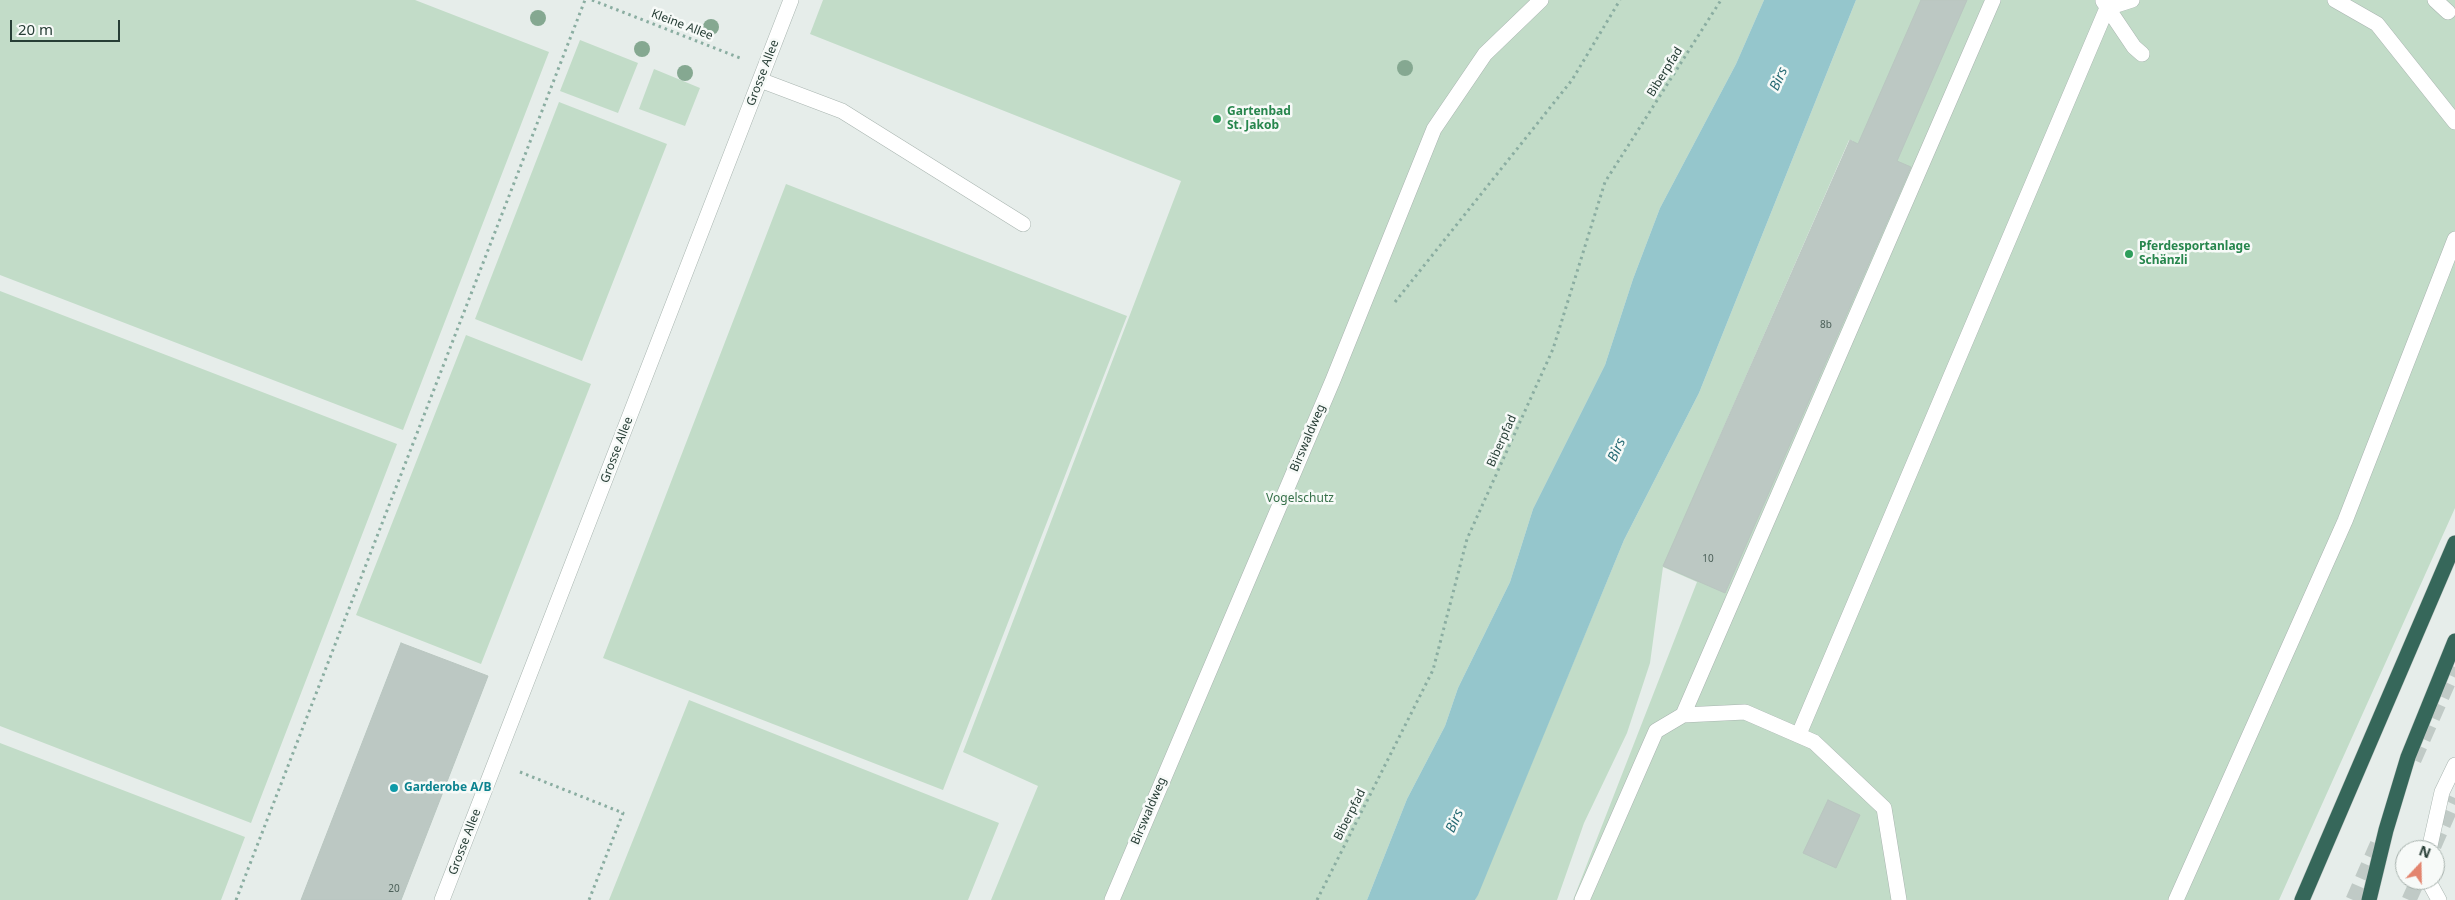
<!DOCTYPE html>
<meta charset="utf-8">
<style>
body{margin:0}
#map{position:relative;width:2455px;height:900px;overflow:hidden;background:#e6edea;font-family:"Noto Sans",sans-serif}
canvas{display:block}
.north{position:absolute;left:2395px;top:840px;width:50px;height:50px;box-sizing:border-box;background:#f7faf8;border:1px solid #a4afaa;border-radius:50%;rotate:21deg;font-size:14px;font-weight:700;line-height:20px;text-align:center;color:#273e36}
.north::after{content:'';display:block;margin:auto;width:18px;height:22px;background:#e3856f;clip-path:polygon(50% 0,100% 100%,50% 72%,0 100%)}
.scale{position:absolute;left:10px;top:20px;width:110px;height:22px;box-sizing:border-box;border:2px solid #273e36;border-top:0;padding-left:6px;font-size:15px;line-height:18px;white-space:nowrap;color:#273e36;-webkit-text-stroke:4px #f7faf8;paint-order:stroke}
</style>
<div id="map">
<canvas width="2455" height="900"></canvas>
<div class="north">N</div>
<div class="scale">20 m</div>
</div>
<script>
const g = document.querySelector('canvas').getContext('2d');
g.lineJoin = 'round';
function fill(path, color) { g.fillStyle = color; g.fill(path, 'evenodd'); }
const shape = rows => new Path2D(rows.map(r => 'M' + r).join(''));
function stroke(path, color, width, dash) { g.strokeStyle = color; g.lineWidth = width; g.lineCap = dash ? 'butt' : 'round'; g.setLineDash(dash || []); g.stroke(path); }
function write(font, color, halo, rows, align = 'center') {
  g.font = font + ' "Noto Sans",sans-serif'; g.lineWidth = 5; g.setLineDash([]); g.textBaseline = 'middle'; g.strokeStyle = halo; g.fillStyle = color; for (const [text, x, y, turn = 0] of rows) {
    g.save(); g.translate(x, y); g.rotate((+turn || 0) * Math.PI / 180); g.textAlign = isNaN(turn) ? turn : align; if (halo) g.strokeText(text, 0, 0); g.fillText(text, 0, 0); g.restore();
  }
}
const green = shape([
 [0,0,415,0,549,52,403,430,0,275],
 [823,0,1764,0,1736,64,1660,208,1633,279,1605,365,1533,509,1510,582,1458,688,1445,726,1407,799,1367,900,991,900,1038,786,963,752,1181,181,810,34],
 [1856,0,2455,0,2455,508,2279,900,1573,900,1697,582,1663,567,1650,663,1627,733,1584,823,1557,900,1475,900,1624,540,1699,393],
 [1849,140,1853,141,1705,470],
 [580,40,638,63,618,113,560,91],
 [654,69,700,88,685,126,639,109],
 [559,102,667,144,582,361,475,319],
 [786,184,1127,316,943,790,603,658],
 [0,291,397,444,251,823,0,726],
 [466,335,591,384,481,664,356,615],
 [689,700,999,823,968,900,609,900],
 [0,743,245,837,221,900,0,900]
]);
const water = shape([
 [1764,0,1856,0,1699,393,1624,540,1478,895,1475,900,1367,900,1407,799,1445,726,1458,688,1510,582,1533,509,1605,365,1633,279,1660,208,1736,64]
]);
const building = shape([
 [1921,0,1967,0,1897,161,1911,167,1725,593,1663,566,1850,140,1858,144,1921,0],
 [401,643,488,676,401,900,301,900,401,643],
 [1828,800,1860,815,1836,868,1803,853,1828,800]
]);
const highwayTunnel = shape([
 [2414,760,2455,667],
 [2434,846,2455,798],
 [2353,900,2380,838],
 [2409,900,2418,880]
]);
const path = shape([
 [592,0,740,58],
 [1395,302,1572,80,1620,0],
 [520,772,623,813,589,900],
 [236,900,585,0],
 [1317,900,1433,670,1467,539,1553,349,1605,182,1721,0]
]);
const minor = shape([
 [2335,0,2377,24,2455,122],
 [2435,0,2448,12],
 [2103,1,2134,47,2142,54],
 [760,80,842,111,1023,224],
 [1683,715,1993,0],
 [1799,734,2107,8,2132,0],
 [2429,850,2442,792,2455,765],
 [2428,880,2439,900],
 [442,900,791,0],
 [1112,900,1333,380,1434,129,1485,54,1541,0],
 [1582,900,1656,731,1683,715,1745,712,1814,742,1884,808,1899,900],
 [2176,900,2345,521,2455,239]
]);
const highway = shape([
 [2302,900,2455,543],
 [2369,900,2386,830,2408,757,2455,641]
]);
const trees = [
 [538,18],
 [711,27],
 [642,49],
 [1405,68],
 [685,73]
];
const markers = [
 [1217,119,5,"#2e9e5b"],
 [2129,254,5,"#2e9e5b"],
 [394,788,5,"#0f9aa8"]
];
const numberNames = [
 ["8b",1826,325],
 ["10",1708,559],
 ["20",394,889]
];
const streetNames = [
 ["Kleine Allee",682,25,21],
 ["Biberpfad",1665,72,-58],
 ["Grosse Allee",763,73,-69],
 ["Birswaldweg",1308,438,-67],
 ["Biberpfad",1502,441,-66],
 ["Grosse Allee",617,450,-69],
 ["Birswaldweg",1149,811,-67],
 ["Biberpfad",1350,815,-63],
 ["Grosse Allee",465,842,-69]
];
const leisureNames = [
 ["Gartenbad",1227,112],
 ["St. Jakob",1227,126],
 ["Pferdesportanlage",2139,247],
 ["Schänzli",2139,261]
];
const parkNames = [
 ["Vogelschutz",1300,499]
];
const cultureNames = [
 ["Garderobe A/B",404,788]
];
const waterNames = [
 ["Birs",1779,79,-66],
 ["Birs",1617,450,-66],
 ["Birs",1455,821,-66]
];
fill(green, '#c2dcc8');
fill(water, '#95c6cc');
fill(building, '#bcc8c3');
stroke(building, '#b9c6c0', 1);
stroke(highwayTunnel, '#c0cac6', 15, [15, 8]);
stroke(minor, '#a9b5b0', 16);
stroke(highway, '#c3c9c7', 16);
stroke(path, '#8aada1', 3, [2.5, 4]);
stroke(minor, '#fff', 15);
stroke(highway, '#36675a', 15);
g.fillStyle = '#85a891';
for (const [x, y] of trees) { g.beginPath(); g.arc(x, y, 8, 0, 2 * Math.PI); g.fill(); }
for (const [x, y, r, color] of markers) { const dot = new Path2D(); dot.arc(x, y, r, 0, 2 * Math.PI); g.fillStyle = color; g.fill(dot); stroke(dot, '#f7faf8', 2); }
write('10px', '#4c6059', null, numberNames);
write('12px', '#273e36', '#f7faf8', streetNames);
write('bold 12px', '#27864d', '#f7faf8', leisureNames, 'left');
write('12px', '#367049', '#f7faf8', parkNames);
write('bold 12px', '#0d838f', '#f7faf8', cultureNames, 'left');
write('italic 14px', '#276b74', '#f7faf8', waterNames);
</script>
